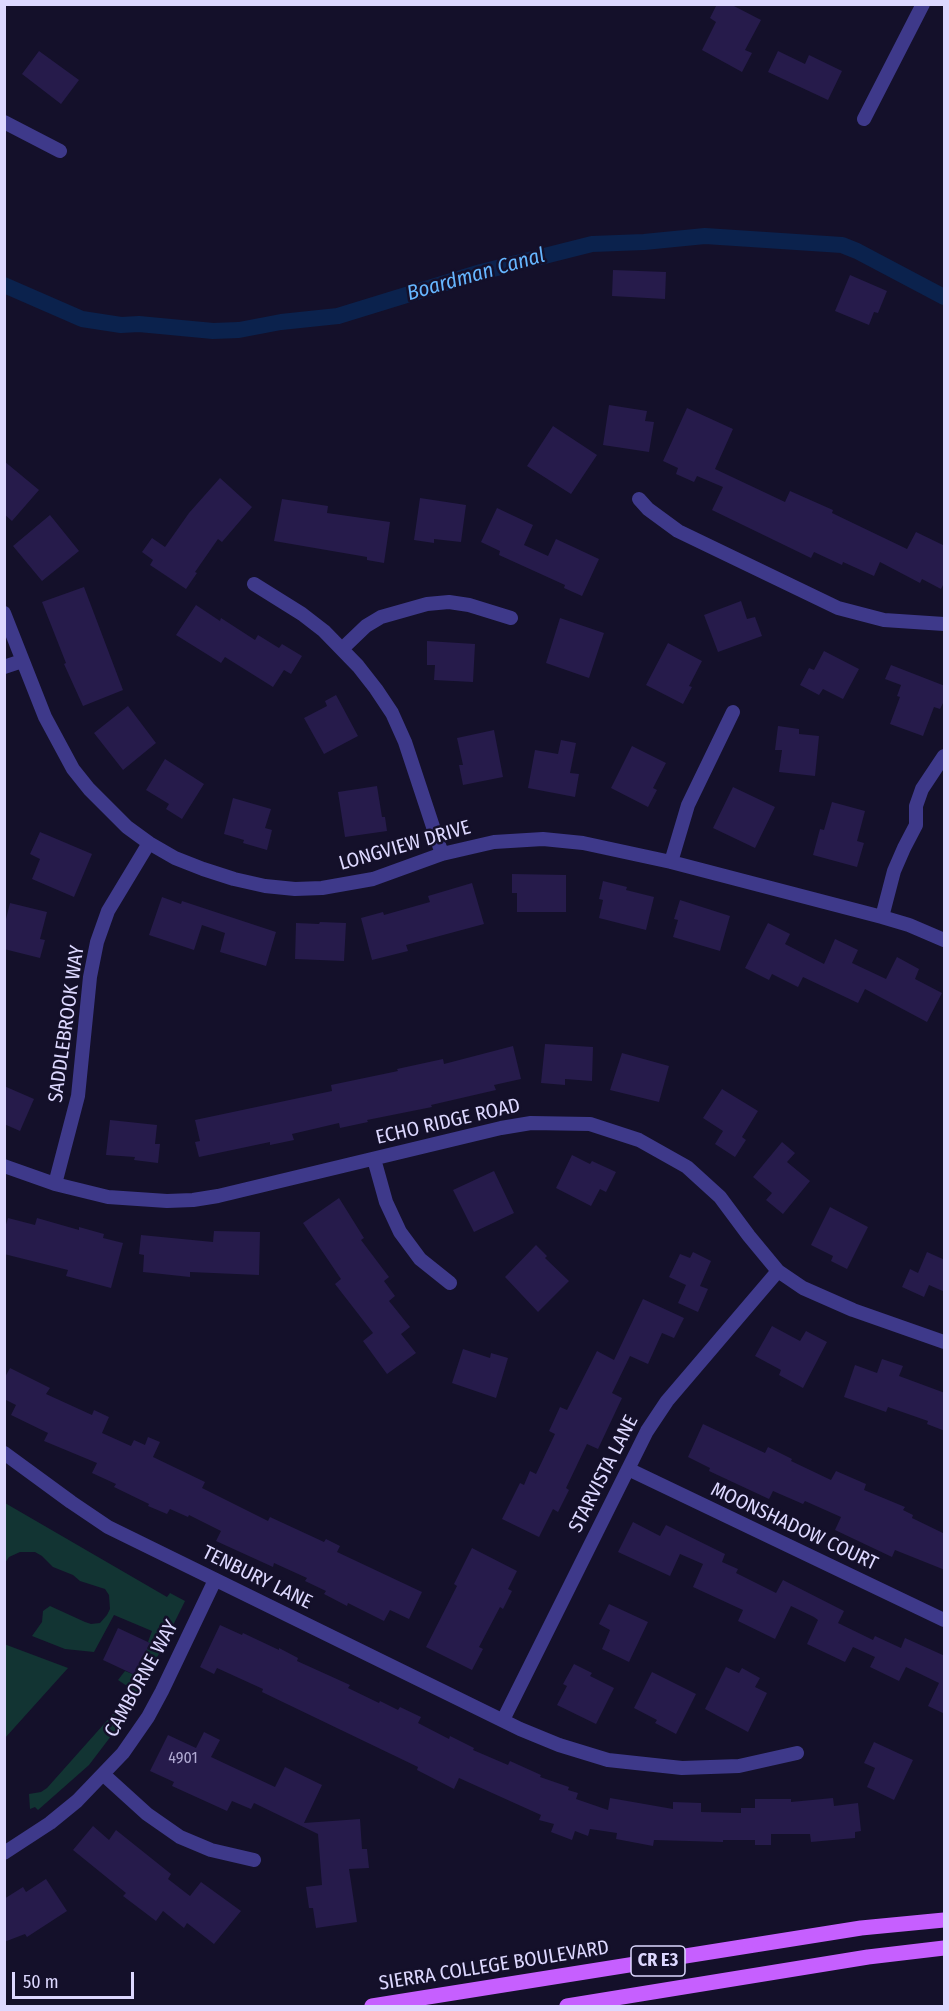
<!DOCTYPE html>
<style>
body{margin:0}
#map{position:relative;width:949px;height:2011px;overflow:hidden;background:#14102a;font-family:"Fira Sans Condensed",sans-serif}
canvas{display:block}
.frame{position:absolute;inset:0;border:6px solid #ddd8ff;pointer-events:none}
.scale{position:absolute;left:12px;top:1972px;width:122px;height:27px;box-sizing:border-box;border:3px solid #ddd8ff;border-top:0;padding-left:8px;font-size:18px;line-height:21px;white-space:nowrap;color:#ddd8ff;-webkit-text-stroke:4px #14102a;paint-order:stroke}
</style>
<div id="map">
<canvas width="949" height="2011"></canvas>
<div class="frame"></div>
<div class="scale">50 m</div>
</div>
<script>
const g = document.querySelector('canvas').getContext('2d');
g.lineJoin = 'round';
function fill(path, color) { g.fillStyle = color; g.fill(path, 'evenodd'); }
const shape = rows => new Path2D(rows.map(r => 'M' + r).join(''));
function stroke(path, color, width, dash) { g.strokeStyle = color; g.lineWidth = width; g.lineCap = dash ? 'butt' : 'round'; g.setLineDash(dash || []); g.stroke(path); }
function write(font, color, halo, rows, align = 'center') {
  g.font = font + ' "Fira Sans Condensed",sans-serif'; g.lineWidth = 5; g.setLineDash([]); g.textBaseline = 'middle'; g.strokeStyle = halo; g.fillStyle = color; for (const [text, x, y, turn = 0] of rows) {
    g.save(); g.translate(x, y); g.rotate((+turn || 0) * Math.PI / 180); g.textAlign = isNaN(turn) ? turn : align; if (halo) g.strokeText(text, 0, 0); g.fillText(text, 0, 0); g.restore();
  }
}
const green = shape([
 [5,1503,167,1597,170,1593,185,1601,139,1694,118,1680,125,1671,135,1675,150,1643,148,1642,152,1631,114,1615,94,1652,65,1649,32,1636,42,1622,43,1611,50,1606,85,1622,91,1624,100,1623,107,1615,110,1609,109,1595,105,1589,80,1581,73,1575,53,1567,42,1556,35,1552,20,1552,9,1557,5,1563],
 [4,1644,68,1668,5,1738,4,1738],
 [122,1710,127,1713,124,1719,89,1765,38,1810,35,1807,30,1809,29,1794,41,1792,47,1788,112,1715,116,1711]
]);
const canal = shape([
 [4,285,82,319,121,325,139,324,213,331,239,330,281,322,338,316,481,272,592,244,644,242,705,236,842,245,857,251,944,297]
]);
const building = shape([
 [717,4,730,4,761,20,745,50,752,53,742,72,702,50,716,22,710,18],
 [39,51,79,80,61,104,22,74],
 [778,51,805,64,809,55,842,71,828,100,768,72],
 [613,270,666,272,665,299,612,296],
 [850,275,887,291,878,313,874,312,869,325,835,311],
 [609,405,647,411,645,421,654,422,649,452,603,445],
 [687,408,733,429,715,469,785,502,790,491,833,510,832,513,907,549,916,532,945,546,945,581,941,589,922,579,920,583,880,562,874,576,843,562,842,565,814,552,811,558,712,510,723,487,697,476,694,482,676,474,678,468,663,461],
 [553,426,597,455,571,494,527,466],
 [4,461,39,490,12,521,4,514],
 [220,478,252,507,222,542,218,539,195,572,197,573,186,589,150,565,153,560,142,552,152,538,165,547,189,513],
 [420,498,466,505,461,542,434,539,434,543,414,540],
 [282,499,328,506,327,513,390,522,384,563,367,560,367,557,274,541],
 [497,508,533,525,524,545,548,556,556,539,599,559,582,596,564,588,565,585,499,555,500,551,481,542],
 [50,515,79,551,42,581,13,546],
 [84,587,123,690,83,706,64,664,66,663,42,602],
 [741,601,747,619,755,617,762,636,718,652,704,615],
 [196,605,220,621,221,618,255,640,258,635,279,648,282,644,302,656,291,674,284,670,273,687,225,657,221,663,176,635],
 [560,618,604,633,589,678,546,663],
 [427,641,475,644,473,682,434,680,435,665,427,665],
 [668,643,702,661,689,686,692,687,683,704,646,685],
 [824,651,859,669,843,699,823,689,819,695,800,685,809,668,814,670],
 [891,665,945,686,945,699,940,709,934,707,923,736,890,724,900,697,897,696,901,685,885,679],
 [336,695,358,736,324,754,304,718,327,706,325,701],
 [128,706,156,743,123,770,94,733],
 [778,726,799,729,799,734,819,736,815,776,779,772,782,750,775,750],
 [494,730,503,777,463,785,459,765,463,765,457,738],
 [561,740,576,743,570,773,579,774,575,797,528,788,535,750,558,754],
 [632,746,666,763,653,788,657,790,648,807,611,788],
 [165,759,204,784,182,819,166,809,169,804,146,790],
 [377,786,382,817,385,817,387,831,345,837,338,792],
 [733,787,775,807,755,848,713,828],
 [233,798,271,809,265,828,272,830,267,850,243,843,244,840,224,834],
 [832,802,865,811,857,841,864,843,857,867,813,855,820,829,824,830],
 [40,832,92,854,74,897,32,879,40,859,30,854],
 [512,874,566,875,566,912,517,912,517,893,512,893],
 [603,881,627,887,626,890,654,897,646,930,599,918,603,900,599,899],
 [472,883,484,924,406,945,408,951,372,960,361,918,383,912,384,915,430,902,428,896],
 [162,897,181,904,182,901,276,932,266,966,220,952,225,933,202,925,194,950,149,935],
 [680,900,730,916,720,951,673,937,678,920,674,919],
 [10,903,47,912,40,939,45,940,40,958,4,949,4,927],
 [320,922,346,923,344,961,295,959,296,923,319,924],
 [768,923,790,934,785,944,824,964,835,939,858,950,852,963,886,979,897,957,919,969,915,979,942,993,927,1022,865,989,858,1003,803,977,798,987,772,974,769,980,745,968],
 [545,1044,593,1047,592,1081,565,1079,565,1085,541,1083],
 [513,1046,521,1079,494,1085,496,1090,431,1105,432,1107,367,1120,368,1122,340,1128,339,1123,292,1134,294,1140,270,1145,270,1142,199,1157,195,1142,200,1141,195,1120,332,1091,331,1085,398,1071,397,1069,443,1059,444,1064],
 [622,1053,669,1066,659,1102,610,1090],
 [4,1086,34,1099,20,1131,4,1124],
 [722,1089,758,1111,742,1137,746,1140,735,1157,715,1144,723,1131,703,1118],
 [110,1120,157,1125,155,1144,160,1144,158,1163,134,1160,135,1157,106,1155],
 [782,1142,795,1153,787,1162,810,1181,783,1214,766,1200,772,1193,753,1177],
 [572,1155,590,1164,592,1161,616,1172,606,1192,600,1189,591,1206,556,1188],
 [494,1171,514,1213,474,1232,453,1190],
 [339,1198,364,1238,361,1240,389,1277,384,1281,395,1296,389,1301,410,1327,401,1334,416,1353,387,1374,363,1341,373,1333,335,1284,341,1279,303,1223],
 [830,1207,868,1227,847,1269,831,1261,833,1256,811,1245],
 [8,1218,35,1225,37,1218,79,1230,79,1227,104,1234,103,1238,123,1243,111,1288,66,1276,68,1270,4,1254,4,1231],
 [214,1231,260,1232,259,1275,190,1272,190,1277,143,1272,144,1255,139,1254,141,1235,213,1242],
 [536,1245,547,1256,545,1258,569,1281,538,1312,505,1277],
 [693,1252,711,1261,700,1286,708,1289,698,1312,678,1303,686,1285,669,1277,680,1254,690,1258],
 [927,1252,945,1260,945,1292,929,1285,924,1297,902,1287,910,1269,918,1273],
 [643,1299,684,1318,674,1338,662,1333,648,1364,630,1356,612,1393,622,1398,598,1449,587,1444,566,1488,569,1490,558,1512,553,1509,539,1537,502,1519,520,1483,524,1485,530,1471,536,1474,555,1434,549,1431,560,1407,567,1410,597,1351,614,1360],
 [772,1326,800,1341,806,1331,827,1342,803,1388,779,1375,781,1370,755,1356],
 [463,1349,490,1358,491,1353,508,1358,496,1398,452,1383],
 [882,1359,903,1366,899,1376,945,1393,945,1431,927,1424,928,1421,888,1407,886,1412,844,1397,855,1365,877,1373],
 [10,1368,50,1388,46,1394,92,1415,94,1410,109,1417,102,1433,131,1446,134,1440,145,1445,148,1437,160,1442,153,1457,205,1482,202,1488,268,1521,270,1517,324,1542,326,1539,340,1546,337,1552,422,1592,409,1619,390,1610,384,1621,348,1603,347,1606,324,1594,326,1591,305,1581,307,1578,274,1563,273,1567,216,1541,221,1531,189,1515,188,1517,170,1509,167,1514,148,1506,149,1504,114,1487,116,1484,92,1473,97,1463,44,1441,48,1433,11,1415,16,1405,4,1399,4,1379],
 [703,1424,765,1453,768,1447,792,1459,791,1461,831,1480,836,1471,866,1484,864,1490,905,1507,903,1510,913,1515,912,1518,945,1534,945,1570,895,1550,892,1557,835,1530,841,1517,805,1501,803,1504,773,1491,769,1499,709,1471,710,1468,688,1457],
 [633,1522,660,1536,666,1525,725,1554,722,1562,738,1569,736,1573,776,1593,783,1580,844,1611,838,1623,873,1640,875,1636,901,1648,905,1638,945,1656,945,1714,928,1706,939,1683,906,1667,899,1681,870,1667,875,1657,853,1647,845,1662,807,1644,818,1620,814,1617,791,1606,775,1639,738,1621,743,1610,693,1587,703,1564,680,1554,670,1576,618,1552],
 [472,1548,517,1571,508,1589,512,1591,503,1609,500,1607,479,1647,483,1649,472,1670,426,1647,457,1586,454,1584],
 [609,1604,648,1622,629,1662,602,1649,610,1630,599,1624],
 [220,1625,242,1635,243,1633,279,1650,279,1648,298,1658,297,1661,350,1685,348,1688,379,1703,380,1701,398,1710,400,1707,421,1717,418,1723,449,1739,450,1736,474,1748,473,1750,508,1765,510,1761,541,1775,540,1777,569,1787,568,1790,578,1793,576,1799,608,1810,610,1798,673,1809,673,1802,701,1803,701,1812,741,1813,741,1808,755,1808,755,1799,791,1799,791,1802,833,1798,834,1806,858,1803,861,1831,855,1832,855,1838,811,1842,810,1834,771,1834,771,1845,755,1845,755,1840,723,1840,723,1842,654,1840,653,1846,616,1839,617,1833,590,1829,588,1836,575,1831,572,1840,551,1832,554,1824,539,1820,541,1815,459,1778,454,1789,417,1770,418,1767,262,1692,263,1689,217,1668,214,1674,200,1667],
 [118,1628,150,1643,135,1675,103,1660],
 [574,1664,592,1673,590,1676,614,1688,596,1724,557,1705,567,1686,563,1684],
 [726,1667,739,1673,742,1668,760,1678,755,1687,767,1693,748,1732,705,1709],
 [652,1672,696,1694,676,1734,655,1723,657,1720,634,1708],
 [204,1732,220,1740,211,1757,275,1787,285,1767,322,1785,304,1823,360,1819,362,1849,367,1849,369,1868,349,1869,357,1922,316,1928,313,1908,309,1908,306,1887,322,1885,318,1834,254,1803,251,1809,232,1801,227,1811,172,1786,174,1782,150,1771,168,1735,196,1748],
 [874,1742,913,1760,894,1800,867,1787,875,1768,864,1763],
 [93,1826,109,1840,116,1830,171,1874,168,1879,190,1896,201,1882,241,1911,214,1944,187,1923,184,1928,163,1911,156,1921,123,1896,126,1893,73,1850],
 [46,1879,67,1911,27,1937,25,1934,4,1942,4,1899,23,1887,26,1892]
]);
const minor = shape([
 [864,119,923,4],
 [4,122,60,151],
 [639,499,648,509,678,531,838,608,884,620,944,624],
 [254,584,302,614,324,631,358,666,376,689,392,713,405,742,442,854],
 [4,613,45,717,73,769,89,789,127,827,149,843,175,858,203,869,234,879,265,886,295,889,322,888,373,879,442,854,494,842,543,839,583,843,671,862,882,917,909,925,944,940],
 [342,649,366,626,381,617,427,604,449,602,469,605,511,618],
 [4,667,22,661],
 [671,862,688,805,733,712],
 [882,917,894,871,904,848,916,825,916,806,922,789,944,756],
 [374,1159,386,1202,400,1232,420,1259,450,1283],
 [4,1166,55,1184,108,1197,167,1201,193,1200,218,1196,501,1128,531,1123,590,1124,639,1140,687,1167,720,1197,749,1236,778,1271,803,1288,853,1310,944,1342],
 [55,1184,78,1096,90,977,97,942,108,911,149,843],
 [4,1453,71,1502,108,1527,520,1729,559,1745,608,1760,682,1768,739,1766,797,1753],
 [628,1469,944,1620],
 [503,1720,647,1431,667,1401,778,1271],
 [104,1775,147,1814,180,1837,211,1850,254,1860],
 [4,1853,50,1823,77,1801,123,1753,148,1717,162,1691,215,1580]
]);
const primary = shape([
 [372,2006,861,1928,944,1920],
 [567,2006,868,1957,944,1948]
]);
const numberNames = [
 ["4901",183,1759]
];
const shields = [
 [658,1961,54]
];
const shieldNames = [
 ["CR E3",658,1961]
];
const streetNames = [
 ["LONGVIEW DRIVE",405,846,-16],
 ["SADDLEBROOK WAY",67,1024,-82],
 ["ECHO RIDGE ROAD",448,1122,-13],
 ["STARVISTA LANE",604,1474,-63],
 ["MOONSHADOW COURT",794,1527,25],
 ["TENBURY LANE",257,1578,26],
 ["CAMBORNE WAY",142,1679,-61],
 ["SIERRA COLLEGE BOULEVARD",494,1966,-9]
];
const waterNames = [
 ["Boardman Canal",476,275,-16]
];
fill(green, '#123433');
stroke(canal, '#0b224d', 16);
fill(building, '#261b4b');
stroke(minor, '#3e398a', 14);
stroke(primary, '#c65fff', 15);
write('16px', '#afa9d2', null, numberNames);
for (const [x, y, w] of shields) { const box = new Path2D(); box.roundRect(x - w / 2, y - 15, w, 30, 4.5); g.fillStyle = '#14102a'; g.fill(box); stroke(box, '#ddd8ff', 1.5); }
write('bold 18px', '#ddd8ff', null, shieldNames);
write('20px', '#ddd8ff', '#14102a', streetNames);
write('italic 21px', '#66b6ff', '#14102a', waterNames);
</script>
